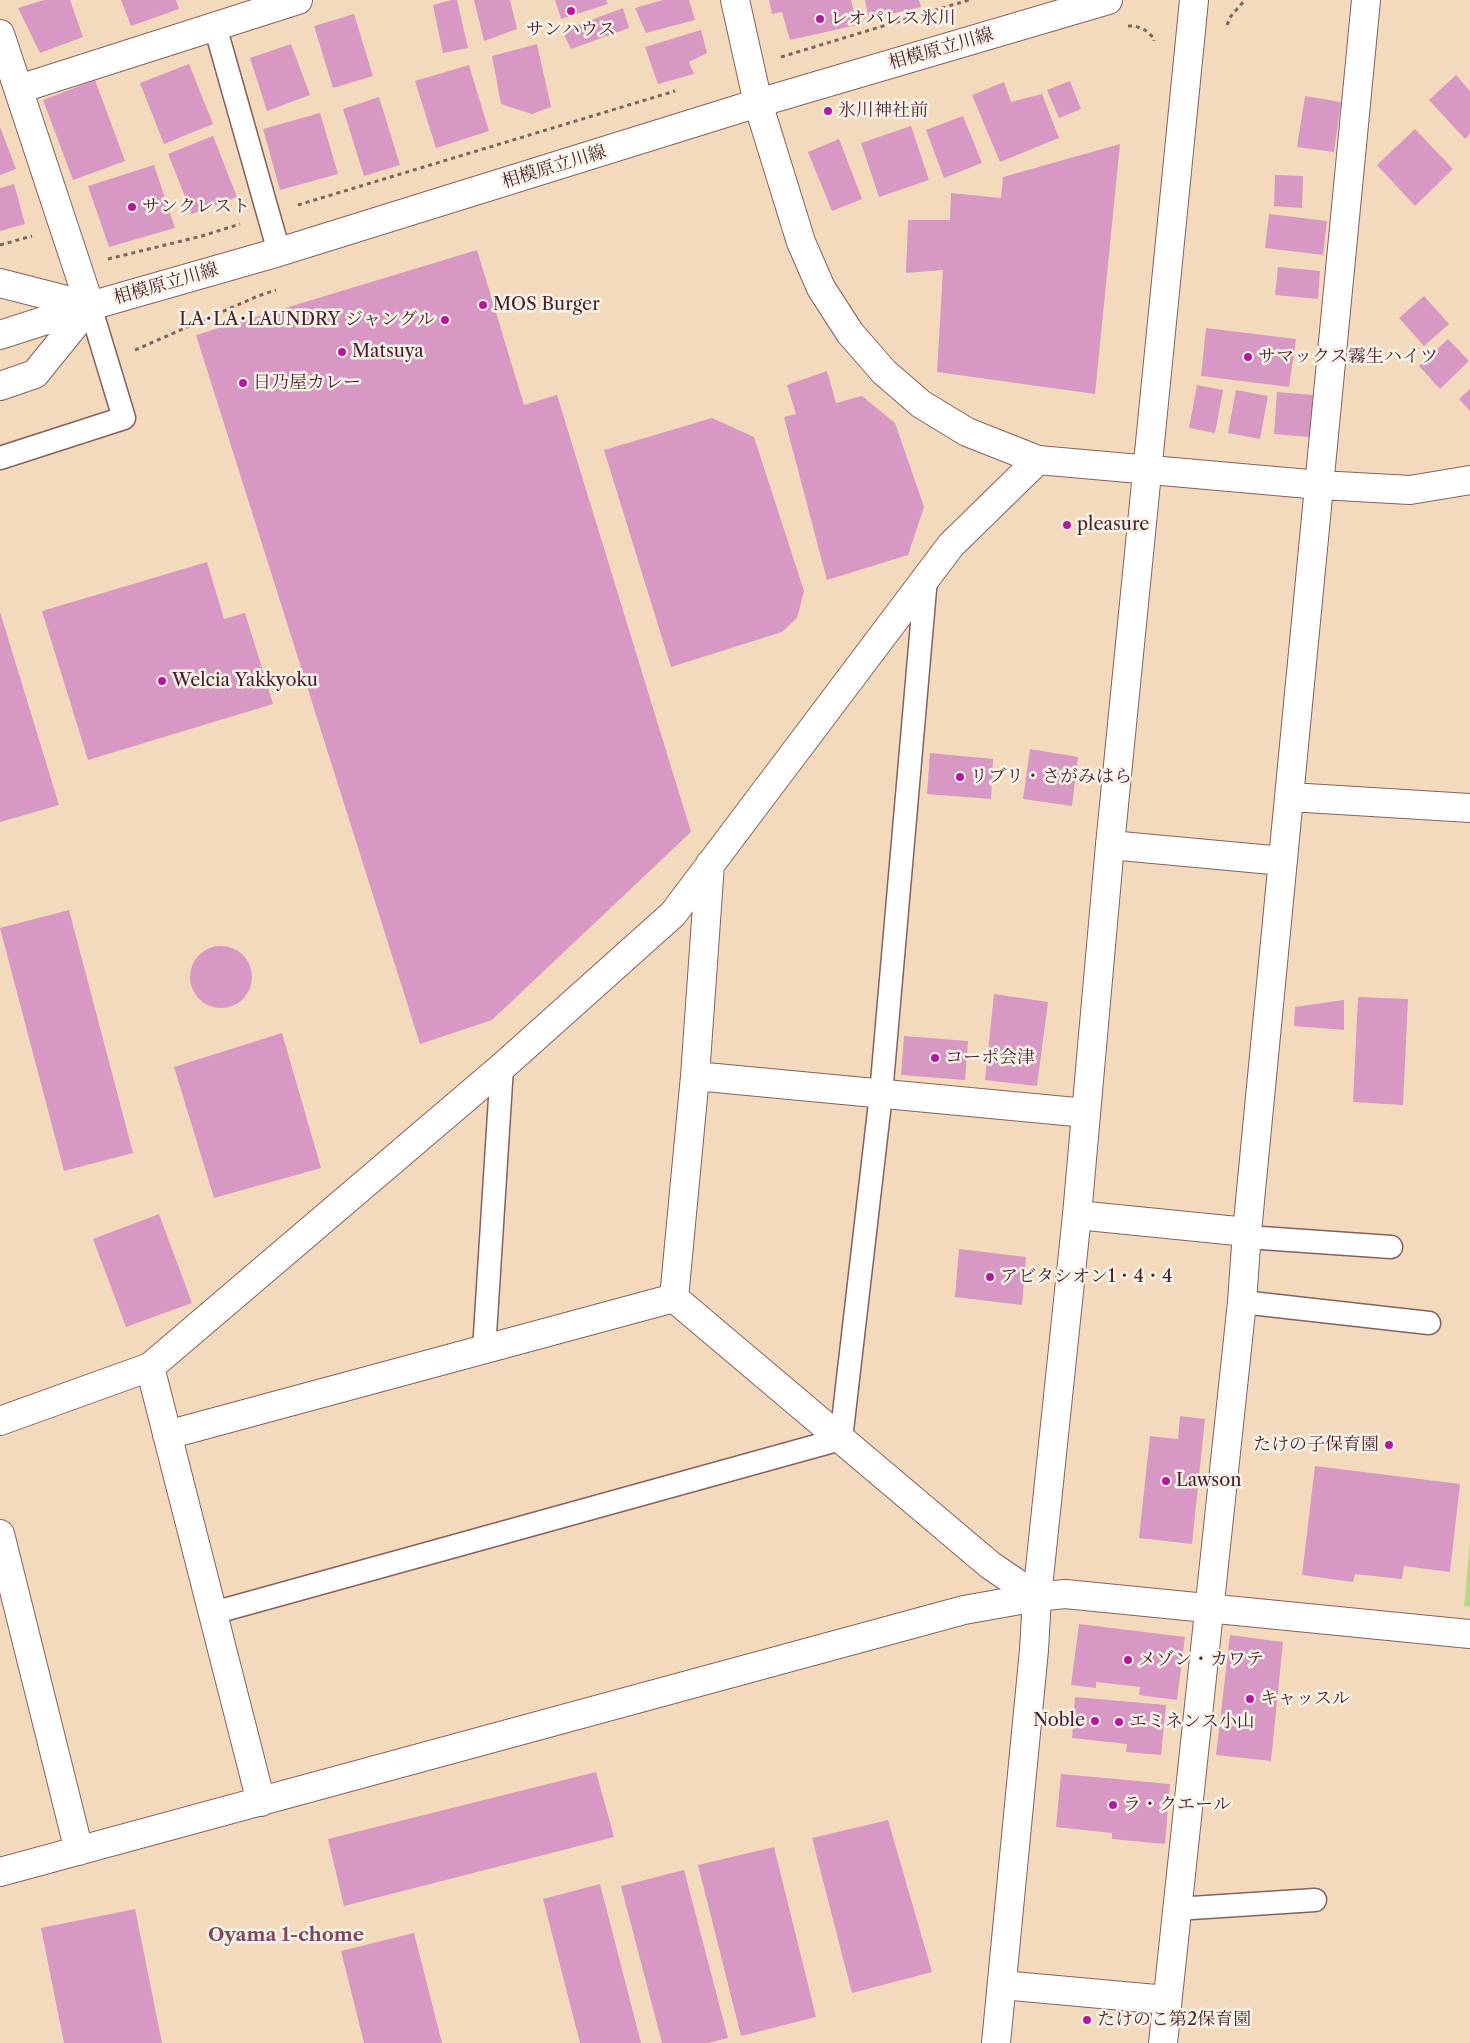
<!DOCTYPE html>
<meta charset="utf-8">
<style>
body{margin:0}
canvas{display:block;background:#f4dabc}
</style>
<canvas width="1470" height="2043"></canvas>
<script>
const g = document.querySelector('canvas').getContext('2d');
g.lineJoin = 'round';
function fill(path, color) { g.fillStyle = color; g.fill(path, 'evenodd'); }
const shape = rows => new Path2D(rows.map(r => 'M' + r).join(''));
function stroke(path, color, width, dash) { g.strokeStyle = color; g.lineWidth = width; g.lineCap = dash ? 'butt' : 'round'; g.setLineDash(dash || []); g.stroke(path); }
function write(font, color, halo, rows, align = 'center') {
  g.font = font + ' "Libre Caslon Text","Noto Serif JP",serif'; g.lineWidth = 5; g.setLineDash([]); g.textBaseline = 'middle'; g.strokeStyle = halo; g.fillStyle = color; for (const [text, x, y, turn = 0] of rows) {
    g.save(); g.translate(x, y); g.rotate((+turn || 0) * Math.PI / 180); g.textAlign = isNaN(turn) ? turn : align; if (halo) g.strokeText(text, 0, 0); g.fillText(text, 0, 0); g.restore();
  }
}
const green = shape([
 [1470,1543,1470,1607,1464,1606]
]);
const building = shape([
 [44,0,70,0,83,37,40,53,18,8],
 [121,0,176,0,179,9,131,26],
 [451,0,457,0,468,48,443,53,433,5],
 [474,0,510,0,517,29,484,41],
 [555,0,606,0,608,4,561,19],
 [663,0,689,0,695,20,646,33,635,8],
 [769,0,851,0,857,25,790,40,782,12,772,14],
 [865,0,919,0,921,7,869,19],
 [623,8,629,28,571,49,562,31],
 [354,14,373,76,333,88,314,26],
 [701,30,707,53,689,62,694,74,658,84,645,47],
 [291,44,310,95,267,111,250,58],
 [537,44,551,107,532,114,501,104,492,56],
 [189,64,213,124,164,144,140,83],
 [469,65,489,131,436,148,415,81],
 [1456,75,1470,91,1470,134,1465,139,1429,100],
 [95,80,125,161,73,180,43,100],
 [1070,81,1081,109,1059,118,1047,90],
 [1004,82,1011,102,1042,94,1059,138,1000,162,972,95],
 [1305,96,1341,102,1334,152,1297,147],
 [379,97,400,165,364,176,343,109],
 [320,113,338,174,280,190,263,129],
 [963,116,982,163,944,178,926,130],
 [911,126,929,180,879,197,861,143],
 [0,127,16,169,0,175],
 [1415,129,1453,169,1415,206,1377,165],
 [213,136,237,197,192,214,168,154],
 [839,139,862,199,832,211,808,152],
 [1120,144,1095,394,937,372,943,270,906,273,908,220,950,220,951,193,1001,198,1003,177],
 [154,165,175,228,109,247,88,186],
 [1275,175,1303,176,1302,208,1274,206],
 [14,184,25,224,0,231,0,188],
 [1269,214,1327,221,1323,255,1265,248],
 [477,250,524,405,557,395,691,832,492,1020,420,1044,196,335],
 [1278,267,1320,271,1318,299,1275,295],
 [1424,296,1449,324,1424,346,1399,318],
 [1206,328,1296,339,1289,387,1201,376],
 [1448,339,1469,361,1440,389,1419,366],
 [827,371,836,403,862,396,895,423,924,507,908,555,827,580,784,417,796,414,787,385],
 [1197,385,1223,390,1215,433,1189,428],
 [1470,389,1470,411,1459,399],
 [1236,390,1268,396,1260,439,1228,433],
 [1277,392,1313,395,1309,437,1274,434],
 [712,418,754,437,804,591,797,618,782,632,671,667,604,450],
 [207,562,224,619,245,613,273,704,88,760,42,611],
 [0,612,59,805,0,822],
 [1030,749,1078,757,1072,806,1023,799],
 [930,753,993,759,991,799,927,794],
 [69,910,133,1153,64,1171,0,928],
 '190 977a31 31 0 1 1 62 0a31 31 0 1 1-62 0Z',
 [994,994,1048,1002,1037,1086,985,1080],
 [1358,997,1408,999,1403,1105,1353,1102],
 [1344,1000,1344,1030,1294,1026,1295,1007],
 [282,1033,321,1168,214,1198,174,1067],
 [904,1036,968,1041,965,1080,901,1075],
 [159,1214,192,1303,126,1327,93,1239],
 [959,1249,1026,1257,1022,1305,955,1297],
 [1180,1416,1205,1419,1192,1544,1139,1538,1150,1436,1178,1439],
 [1315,1466,1460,1484,1450,1572,1404,1566,1402,1579,1355,1574,1353,1582,1302,1575],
 [1079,1624,1185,1637,1177,1700,1139,1695,1140,1687,1096,1682,1096,1688,1071,1685],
 [1230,1635,1283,1642,1271,1761,1216,1755],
 [1075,1697,1166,1705,1161,1755,1126,1752,1127,1744,1072,1738],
 [596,1772,614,1837,344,1906,328,1839],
 [1061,1774,1170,1784,1165,1844,1112,1839,1112,1833,1056,1827],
 [888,1820,932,1972,852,1993,812,1838],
 [774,1847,816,2017,741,2036,698,1865],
 [684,1870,728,2038,708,2043,662,2043,621,1886],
 [600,1884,641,2043,580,2043,543,1899],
 [135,1909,162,2043,64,2043,41,1928],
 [414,1933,442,2043,364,2043,341,1951]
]);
const path = shape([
 [1227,25,1231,16,1245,0],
 [1128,26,1135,26,1145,30,1154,38,1154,41],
 [781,57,969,0],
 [298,205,675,91],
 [0,245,32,236],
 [108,259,202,236,240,224],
 [135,350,258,296,276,290]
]);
const lane = shape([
 [215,26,279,252],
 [0,458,124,418,90,306],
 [1247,1237,1391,1247],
 [1242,1302,1429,1323],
 [484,1350,502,1067],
 [213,1613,841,1439,881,1094,926,578],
 [1176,1909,1315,1900]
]);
const street = shape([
 [735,0,758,103,801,242,821,288,850,333,884,372,921,404,967,432,1038,460,1320,485,1410,490,1470,480],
 [0,34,90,306],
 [19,89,298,0],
 [1290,797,1470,808],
 [1110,845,1283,861],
 [710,864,695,1076,674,1298,990,1565,1037,1597],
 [695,1076,1086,1113],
 [1077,1215,1247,1232],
 [150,1367,261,1802],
 [0,1421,150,1367,502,1067,673,914,951,545,1038,460],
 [167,1435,674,1298],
 [0,1534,79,1851],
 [0,1872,964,1610,1037,1597,1065,1594,1470,1634],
 [1002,1985,1167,2000],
 [1163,2043,1242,1302,1247,1232,1366,0]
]);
const secondary = shape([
 [0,283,90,306,35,374,0,386],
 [0,335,90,306,279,252,758,103,1108,0],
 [996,2043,1034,1650,1037,1597,1077,1215,1110,845,1194,0]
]);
const markers = [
 [571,11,5,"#b5179e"],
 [820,19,5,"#b5179e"],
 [828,111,5,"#b5179e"],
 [132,207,5,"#b5179e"],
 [483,305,5,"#b5179e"],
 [445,320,5,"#b5179e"],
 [342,352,5,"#b5179e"],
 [1248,357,5,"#b5179e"],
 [243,383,5,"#b5179e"],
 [1067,525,5,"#b5179e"],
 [162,681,5,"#b5179e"],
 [960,777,5,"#b5179e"],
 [935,1058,5,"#b5179e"],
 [990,1277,5,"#b5179e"],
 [1389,1445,5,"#b5179e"],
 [1166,1481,5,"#b5179e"],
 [1128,1660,5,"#b5179e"],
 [1250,1699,5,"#b5179e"],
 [1095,1721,5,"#b5179e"],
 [1119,1722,5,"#b5179e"],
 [1113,1805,5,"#b5179e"],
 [1087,2020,5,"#b5179e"]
];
const poiNames = [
 ["レオパレス氷川",830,19],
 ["サンハウス",571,30,"center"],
 ["氷川神社前",838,111],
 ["サンクレスト",142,207],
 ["MOS Burger",493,305],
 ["LA･LA･LAUNDRY ジャングル",435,320,"right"],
 ["Matsuya",352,352],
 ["サマックス霧生ハイツ",1258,357],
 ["日乃屋カレー",253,383],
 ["pleasure",1077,525],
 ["Welcia Yakkyoku",172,681],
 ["リブリ・さがみはら",970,777],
 ["コーポ会津",945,1058],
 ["アビタシオン1・4・4",1000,1277],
 ["たけの子保育園",1379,1445,"right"],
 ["Lawson",1176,1481],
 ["メゾン・カワテ",1138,1660],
 ["キャッスル",1260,1699],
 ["Noble",1085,1721,"right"],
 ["エミネンス小山",1129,1722],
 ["ラ・クエール",1123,1805],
 ["たけのこ第2保育園",1097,2020]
];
const streetNames = [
 ["相模原立川線",941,49,-16],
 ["相模原立川線",554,167,-17],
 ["相模原立川線",166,284,-16]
];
const neighbourhoodNames = [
 ["Oyama 1-chome",286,1936]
];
fill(green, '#b7d981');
fill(building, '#d799c3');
stroke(lane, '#86605e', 25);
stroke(street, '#86605e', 30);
stroke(secondary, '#86605e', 30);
stroke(path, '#86605e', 3, [4, 4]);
stroke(lane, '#fff', 22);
stroke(street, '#fff', 28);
stroke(secondary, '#fff', 28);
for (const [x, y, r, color] of markers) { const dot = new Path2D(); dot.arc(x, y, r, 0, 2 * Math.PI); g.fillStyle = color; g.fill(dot); stroke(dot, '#f7f3e8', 2); }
write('18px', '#4a1f2b', '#f7f3e8', poiNames, 'left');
write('18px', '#4a1f2b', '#f7f3e8', streetNames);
write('bold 19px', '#7b4a60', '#f7f3e8', neighbourhoodNames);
</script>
